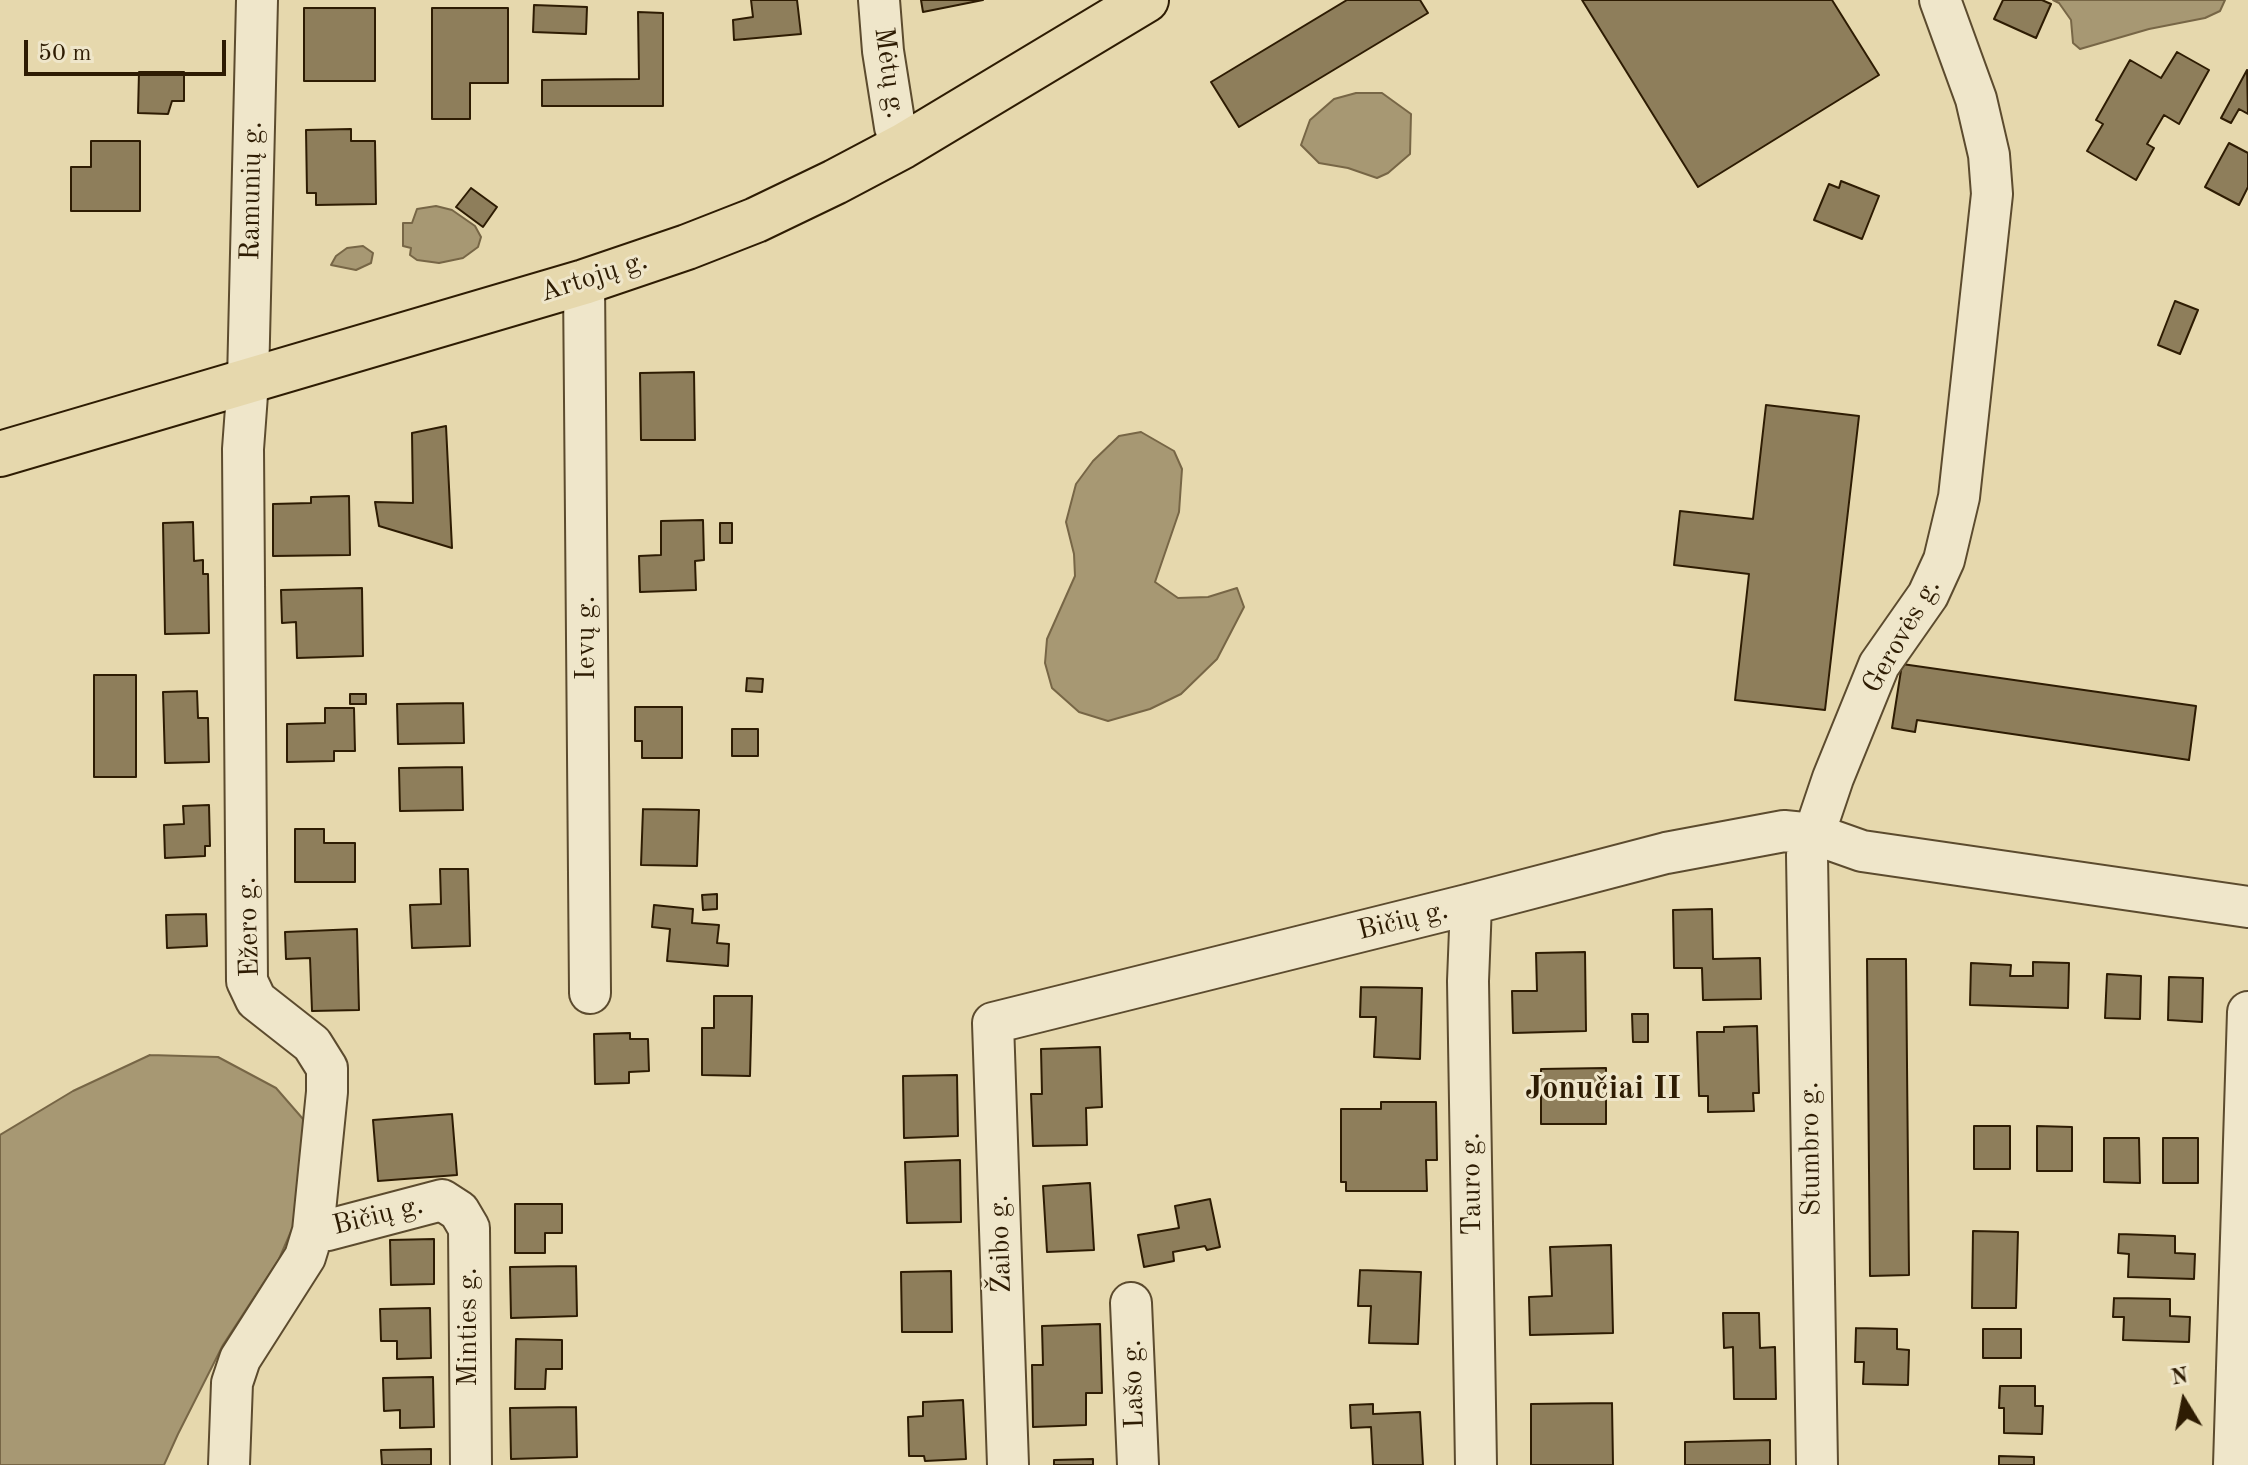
<!DOCTYPE html>
<meta charset="utf-8">
<style>
body{margin:0}
#map{position:relative;width:2248px;height:1465px;overflow:hidden;background:#e6d8ad;font-family:"Old Standard TT",serif}
canvas{display:block}
.north{position:absolute;left:2144px;top:1361px;width:80px;height:80px;-webkit-text-stroke:6px #efe6ca;paint-order:stroke;rotate:350deg;font-size:22px;font-weight:700;line-height:32px;text-align:center;color:#2e1c03}
.north::after{content:'';display:block;margin:auto;width:28px;height:36px;background:#2e1c03;clip-path:polygon(50% 0,100% 100%,50% 72%,0 100%)}
.scale{position:absolute;left:24px;top:40px;width:202px;height:36px;box-sizing:border-box;border:4px solid #2e1c03;border-top:0;padding-left:10px;font-size:24px;line-height:28px;white-space:nowrap;color:#2e1c03;-webkit-text-stroke:6px #efe6ca;paint-order:stroke}
</style>
<div id="map">
<canvas width="2248" height="1465"></canvas>
<div class="north">N</div>
<div class="scale">50 m</div>
</div>
<script>
const g = document.querySelector('canvas').getContext('2d');
g.lineJoin = 'round';
function fill(path, color) { g.fillStyle = color; g.fill(path, 'evenodd'); }
const shape = rows => new Path2D(rows.map(r => 'M' + r).join(''));
function stroke(path, color, width, dash) { g.strokeStyle = color; g.lineWidth = width; g.lineCap = dash ? 'butt' : 'round'; g.setLineDash(dash || []); g.stroke(path); }
function write(font, color, halo, rows, align = 'center') {
  g.font = font + ' "Old Standard TT",serif'; g.lineWidth = 6; g.setLineDash([]); g.textBaseline = 'middle'; g.strokeStyle = halo; g.fillStyle = color; for (const [text, x, y, turn = 0] of rows) {
    g.save(); g.translate(x, y); g.rotate((+turn || 0) * Math.PI / 180); g.textAlign = isNaN(turn) ? turn : align; if (halo) g.strokeText(text, 0, 0); g.fillText(text, 0, 0); g.restore();
  }
}
const water = shape([
 [2053,0,2225,0,2220,11,2205,18,2149,29,2080,49,2073,43,2071,20,2059,3,2053,0],
 [1356,93,1382,93,1411,114,1410,154,1388,173,1377,178,1348,168,1319,163,1301,145,1310,120,1334,99,1356,93],
 [436,206,452,210,475,226,481,237,478,247,463,258,439,263,417,260,410,255,411,248,403,246,403,223,412,223,417,209,436,206],
 [363,246,373,253,371,263,356,270,331,265,336,256,347,248,363,246],
 [1141,432,1174,451,1182,469,1179,512,1155,582,1178,598,1208,597,1237,588,1244,607,1217,659,1181,694,1150,709,1108,721,1079,712,1052,688,1045,663,1047,639,1075,576,1074,554,1066,522,1076,484,1093,461,1119,436,1141,432],
 [150,1055,218,1057,276,1088,303,1119,307,1136,296,1220,279,1259,223,1345,178,1434,164,1465,0,1465,0,1135,73,1091,150,1055]
]);
const building = shape([
 [751,0,797,0,801,34,734,40,733,20,753,17,751,0],
 [921,0,983,0,923,12,921,0],
 [1347,0,1420,0,1428,13,1239,127,1211,82,1347,0],
 [1582,0,1832,0,1879,75,1698,187,1582,0],
 [2003,0,2042,0,2051,4,2036,38,1994,19,2003,0],
 [534,5,587,7,586,34,533,32,534,5],
 [304,8,375,8,375,81,304,81,304,8],
 [432,8,508,8,508,83,470,83,470,119,432,119,432,8],
 [638,12,663,13,663,106,542,106,542,80,639,79,638,12],
 [2177,52,2209,70,2179,124,2164,115,2147,144,2154,148,2136,180,2087,151,2103,124,2096,120,2130,60,2161,78,2177,52],
 [2247,70,2248,114,2239,109,2231,123,2221,118,2247,70],
 [139,72,184,72,184,101,172,101,168,114,138,113,139,72],
 [351,129,351,141,375,141,376,204,316,205,316,193,307,193,306,130,351,129],
 [91,141,140,141,140,211,71,211,71,167,91,167,91,141],
 [2229,143,2248,153,2248,187,2239,205,2205,187,2229,143],
 [1841,181,1879,196,1862,239,1814,220,1829,184,1839,188,1841,181],
 [471,188,497,207,483,227,456,207,471,188],
 [2175,301,2198,310,2180,354,2158,345,2175,301],
 [694,372,695,440,641,440,640,373,694,372],
 [1766,405,1859,416,1825,710,1735,700,1749,574,1674,565,1680,511,1753,519,1766,405],
 [446,426,452,548,379,526,375,502,413,503,412,433,446,426],
 [349,496,350,555,273,556,273,504,311,503,311,497,349,496],
 [703,520,704,560,695,561,696,590,640,592,639,556,661,555,661,521,703,520],
 [193,522,194,561,203,560,203,574,208,574,209,633,165,634,163,523,193,522],
 [720,523,732,523,732,543,720,543,720,523],
 [362,588,363,656,297,658,296,622,282,623,281,590,362,588],
 [1902,664,2196,706,2189,760,1917,720,1915,732,1892,728,1902,664],
 [94,675,136,675,136,777,94,777,94,675],
 [747,678,763,679,762,692,746,691,747,678],
 [197,691,198,718,208,718,209,762,165,763,163,692,197,691],
 [350,694,366,694,366,704,350,704,350,694],
 [463,703,464,743,398,744,397,704,463,703],
 [635,707,682,707,682,758,642,758,642,741,635,741,635,707],
 [325,708,354,708,355,751,334,751,334,761,287,762,287,724,325,723,325,708],
 [732,729,758,729,758,756,732,756,732,729],
 [462,767,463,810,400,811,399,768,462,767],
 [209,805,210,846,205,846,205,856,165,858,164,825,184,824,183,806,209,805],
 [643,809,699,810,697,866,641,865,643,809],
 [295,829,324,829,324,843,355,843,355,882,295,882,295,829],
 [440,869,468,869,470,946,412,948,410,905,441,904,440,869],
 [717,894,717,909,703,910,702,895,717,894],
 [654,905,693,909,692,923,719,925,717,943,729,944,728,966,667,961,670,929,652,927,654,905],
 [1712,909,1713,959,1760,958,1761,999,1703,1000,1702,968,1674,968,1673,910,1712,909],
 [206,914,207,946,167,948,166,915,206,914],
 [357,929,359,1010,312,1011,310,958,286,959,285,932,357,929],
 [1585,952,1586,1031,1513,1033,1512,991,1537,991,1536,953,1585,952],
 [1867,959,1906,959,1909,1275,1870,1276,1867,959],
 [2033,962,2069,963,2068,1008,1970,1005,1971,963,2011,965,2010,976,2033,976,2033,962],
 [2107,974,2141,976,2140,1019,2105,1018,2107,974],
 [2169,977,2203,978,2202,1022,2168,1020,2169,977],
 [1361,987,1422,988,1420,1059,1374,1057,1376,1017,1360,1017,1361,987],
 [714,996,752,996,750,1076,702,1075,702,1028,714,1028,714,996],
 [1632,1014,1648,1014,1648,1042,1633,1042,1632,1014],
 [1757,1026,1759,1093,1753,1093,1754,1111,1708,1112,1708,1096,1699,1096,1697,1032,1724,1032,1724,1027,1757,1026],
 [630,1033,630,1039,648,1039,649,1071,629,1072,629,1083,595,1084,594,1034,630,1033],
 [1100,1047,1102,1107,1086,1108,1087,1145,1033,1146,1031,1094,1042,1094,1041,1049,1100,1047],
 [1606,1068,1606,1124,1541,1124,1541,1069,1606,1068],
 [957,1075,958,1136,904,1138,903,1076,957,1075],
 [1381,1102,1436,1102,1437,1160,1426,1160,1427,1191,1346,1191,1346,1182,1341,1182,1341,1109,1381,1109,1381,1102],
 [452,1114,457,1175,378,1181,373,1120,452,1114],
 [1974,1126,2010,1126,2010,1169,1974,1169,1974,1126],
 [2037,1126,2072,1127,2072,1171,2037,1171,2037,1126],
 [2104,1138,2139,1138,2140,1183,2104,1182,2104,1138],
 [2163,1138,2198,1138,2198,1183,2163,1183,2163,1138],
 [960,1160,961,1222,907,1223,905,1162,960,1160],
 [1090,1183,1094,1250,1047,1252,1043,1186,1090,1183],
 [1210,1199,1220,1247,1207,1250,1205,1246,1173,1252,1174,1261,1144,1267,1138,1235,1179,1228,1175,1206,1210,1199],
 [515,1204,562,1204,562,1233,545,1233,545,1253,515,1253,515,1204],
 [1973,1231,2018,1232,2016,1308,1972,1308,1973,1231],
 [2119,1234,2175,1236,2175,1253,2195,1254,2194,1279,2128,1277,2129,1254,2118,1253,2119,1234],
 [434,1239,434,1284,391,1285,390,1240,434,1239],
 [1611,1245,1613,1333,1530,1335,1529,1297,1552,1296,1550,1247,1611,1245],
 [576,1266,577,1316,511,1318,510,1267,576,1266],
 [1360,1270,1421,1272,1418,1344,1369,1343,1371,1306,1358,1306,1360,1270],
 [951,1271,952,1332,902,1332,901,1272,951,1271],
 [2114,1298,2170,1299,2170,1316,2190,1317,2189,1342,2123,1340,2124,1317,2113,1317,2114,1298],
 [430,1308,431,1358,397,1359,397,1341,381,1341,380,1309,430,1308],
 [1723,1313,1759,1313,1760,1348,1775,1347,1776,1399,1734,1399,1733,1347,1724,1348,1723,1313],
 [1100,1324,1102,1393,1086,1393,1086,1425,1033,1427,1032,1365,1043,1365,1042,1326,1100,1324],
 [1856,1328,1897,1329,1897,1349,1909,1350,1908,1385,1863,1384,1864,1362,1855,1362,1856,1328],
 [1983,1329,2021,1329,2021,1358,1983,1358,1983,1329],
 [516,1339,562,1340,562,1369,546,1369,545,1389,515,1389,516,1339],
 [433,1377,434,1427,400,1428,400,1410,384,1411,383,1378,433,1377],
 [2000,1386,2035,1386,2035,1406,2043,1406,2042,1434,2004,1433,2004,1408,1999,1408,2000,1386],
 [963,1400,966,1459,925,1461,924,1456,909,1456,908,1417,923,1416,923,1402,963,1400],
 [1612,1403,1613,1465,1531,1465,1531,1404,1612,1403],
 [1373,1404,1373,1414,1420,1412,1423,1465,1373,1465,1371,1427,1351,1428,1350,1405,1373,1404],
 [576,1407,577,1457,511,1459,510,1408,576,1407],
 [1770,1440,1770,1465,1685,1465,1685,1442,1770,1440],
 [431,1449,431,1465,382,1465,381,1450,431,1449],
 [1999,1456,2034,1457,2034,1465,1999,1465,1999,1456],
 [1093,1459,1093,1465,1054,1465,1054,1460,1093,1459]
]);
const minor = shape([
 [879,0,883,51,895,127,903,146],
 [584,282,590,993],
 [1471,904,1468,981,1476,1465],
 [313,1231,328,1230,442,1200,459,1211,469,1228,471,1465],
 [1131,1303,1138,1465],
 [229,1465,232,1383,240,1359,305,1257,313,1231,327,1092,327,1068,312,1044,256,1000,247,981,243,449,248,381,257,0],
 [1008,1465,993,1023,1471,904,1666,853,1784,831,1814,834,1862,851,2248,907],
 [1817,1465,1807,855,1833,778,1879,665,1928,595,1944,560,1959,497,1992,194,1989,155,1976,99,1940,0],
 [2234,1465,2248,1012]
]);
const major = shape([
 [0,454,584,282,687,247,756,220,835,182,903,146,1146,0]
]);
const streetNames = [
 ["Mėtų g.",889,73,82],
 ["Ramunių g.",252,191,-89],
 ["Artojų g.",594,277,-18],
 ["Gerovės g.",1902,636,-60],
 ["Ievų g.",587,638,-90],
 ["Bičių g.",1403,921,-14],
 ["Ežero g.",249,927,-92],
 ["Stumbro g.",1811,1149,-91],
 ["Tauro g.",1472,1184,-91],
 ["Bičių g.",378,1216,-14],
 ["Žaibo g.",1001,1244,-92],
 ["Minties g.",469,1327,-90],
 ["Lašo g.",1134,1384,-92]
];
const quarterNames = [
 ["Jonučiai II",1603,1090]
];
fill(water, '#a79873');
stroke(water, '#776646', 2);
fill(building, '#8e7e5b');
stroke(building, '#2e1c03', 2);
stroke(minor, '#5c4b2e', 44);
stroke(major, '#2e1c03', 48);
stroke(minor, '#efe6ca', 40);
stroke(major, '#e6d8ad', 44);
write('28px', '#2e1c03', '#efe6ca', streetNames);
write('bold 32px', '#2e1c03', '#efe6ca', quarterNames);
</script>
